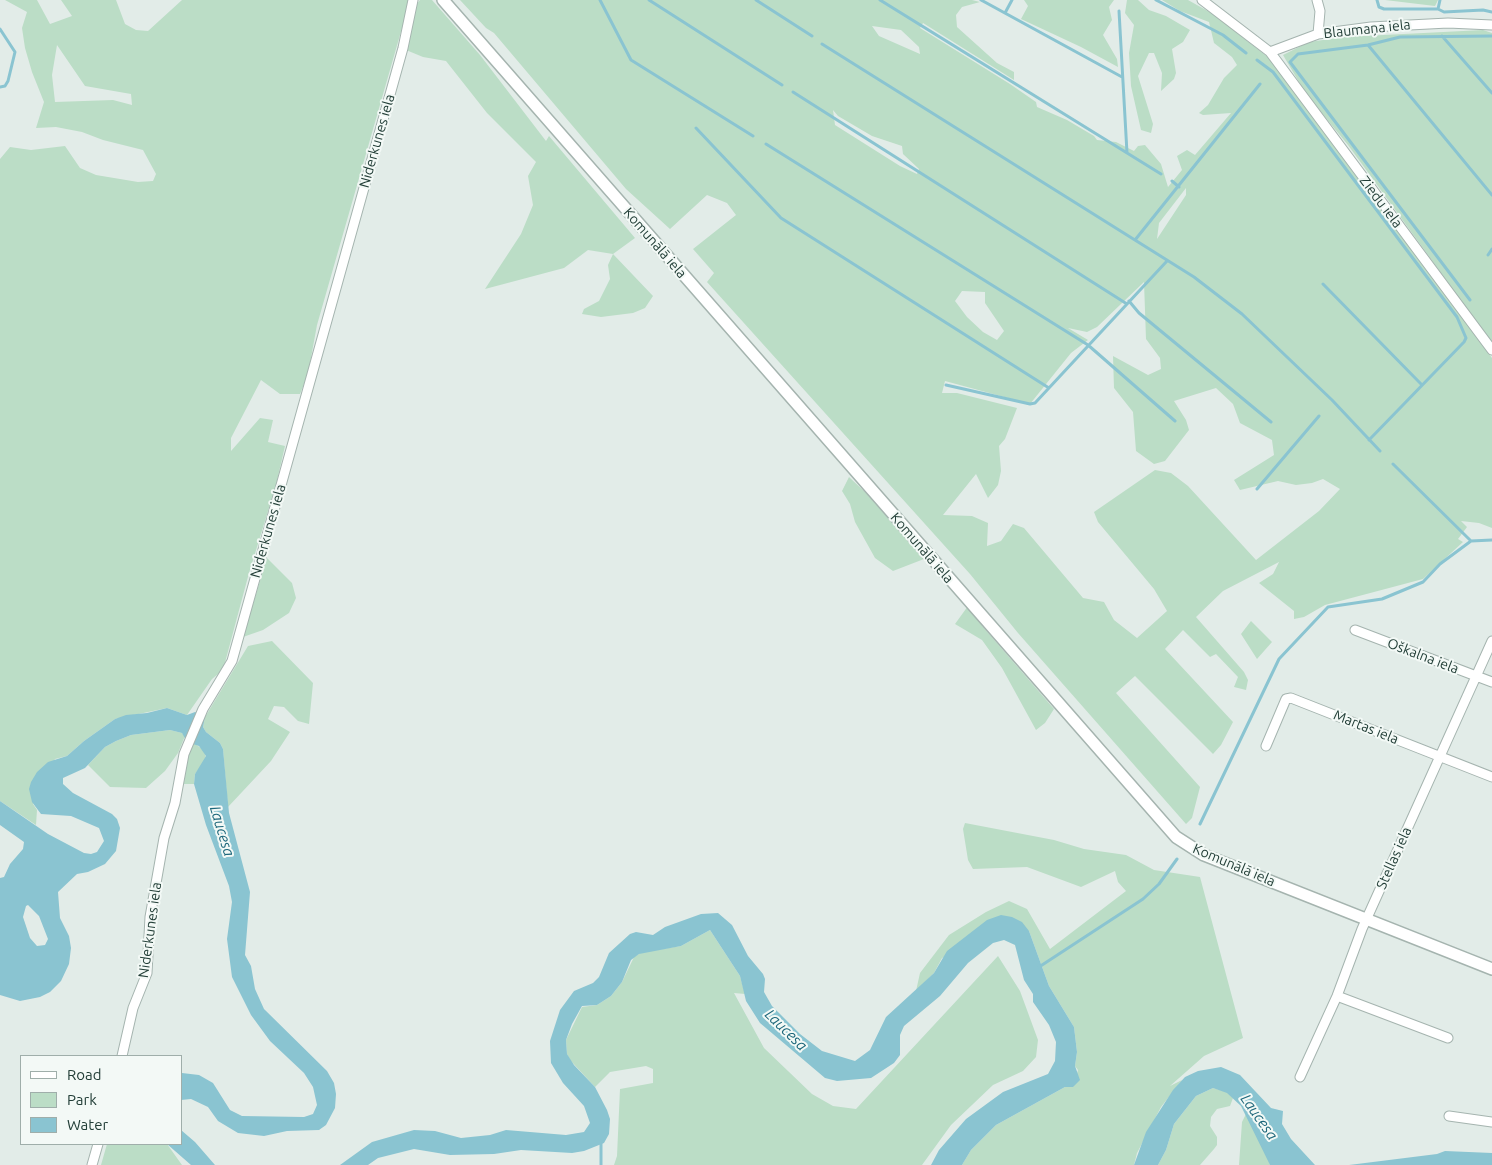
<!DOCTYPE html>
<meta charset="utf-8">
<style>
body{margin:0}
#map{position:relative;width:1492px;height:1165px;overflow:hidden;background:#e2ece8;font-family:Ubuntu,sans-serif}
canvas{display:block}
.legend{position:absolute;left:20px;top:1055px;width:162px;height:90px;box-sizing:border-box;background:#f3f9f6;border:1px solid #9faeaa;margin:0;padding:6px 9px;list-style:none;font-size:15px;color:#223e37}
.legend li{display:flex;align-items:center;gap:10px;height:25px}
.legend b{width:25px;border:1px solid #9faeaa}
</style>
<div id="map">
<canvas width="1492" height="1165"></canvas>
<ul class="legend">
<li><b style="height:6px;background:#fff"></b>Road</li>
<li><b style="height:14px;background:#bbddc6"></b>Park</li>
<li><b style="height:14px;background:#8ac4d1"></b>Water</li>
</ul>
</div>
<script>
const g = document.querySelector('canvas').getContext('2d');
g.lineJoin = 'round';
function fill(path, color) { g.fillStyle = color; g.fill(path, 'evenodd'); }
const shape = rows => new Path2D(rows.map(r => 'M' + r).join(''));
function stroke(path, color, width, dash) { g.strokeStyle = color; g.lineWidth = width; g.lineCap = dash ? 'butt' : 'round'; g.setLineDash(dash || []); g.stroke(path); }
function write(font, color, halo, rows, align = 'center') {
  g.font = font + ' Ubuntu,sans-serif'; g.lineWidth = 4; g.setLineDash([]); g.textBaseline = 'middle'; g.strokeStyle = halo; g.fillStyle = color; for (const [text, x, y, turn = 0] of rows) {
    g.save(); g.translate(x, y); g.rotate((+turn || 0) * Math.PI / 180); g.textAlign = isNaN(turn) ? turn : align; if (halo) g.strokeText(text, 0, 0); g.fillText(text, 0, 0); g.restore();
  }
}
const green = shape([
 [5,0,37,0,50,24,72,16,61,0,116,0,125,24,136,30,148,31,182,0,410,0,317,325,308,374,300,394,280,394,261,380,231,438,231,451,260,418,273,420,268,442,285,446,276,485,249,573,223,670,212,679,187,715,167,708,115,719,84,741,67,756,55,759,33,804,37,810,36,825,0,801,0,159,10,147,31,150,65,146,80,168,96,175,138,182,153,181,156,174,143,150,103,140,82,132,56,127,36,128,44,102,32,72,25,48,22,28,27,12],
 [57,45,85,86,131,94,132,105,113,100,55,102,52,75],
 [420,0,432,0,480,55,546,141,549,136,635,238,613,254,653,296,645,308,633,313,601,317,582,314,584,309,599,301,610,279,608,265,613,254,588,250,564,268,485,289,521,234,533,205,528,176,536,162,487,113,446,61,423,57,406,50,416,5],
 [460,0,972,0,980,2,962,7,956,15,957,27,997,63,1014,72,1014,80,923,23,920,28,1010,84,1036,102,1037,107,1067,120,1094,136,1097,140,1116,142,1134,151,1138,146,1145,145,1161,164,1168,187,1182,170,1177,156,1187,150,1195,155,1231,113,1203,115,1199,113,1208,105,1224,78,1237,65,1232,57,1214,43,1209,22,1180,11,1162,0,1188,0,1213,14,1269,58,1492,358,1492,528,1479,523,1461,521,1467,527,1458,539,1463,542,1423,579,1325,605,1304,617,1294,619,1294,611,1259,583,1273,574,1279,562,1223,591,1196,617,1244,672,1248,680,1246,690,1234,687,1238,677,1216,654,1210,657,1183,630,1165,649,1233,722,1221,745,1213,754,1135,676,1116,693,1200,787,1192,818,1186,824,1018,633,970,574,707,282,714,273,693,249,736,215,727,203,707,195,670,229,626,189,494,33,486,28],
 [872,26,901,30,919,47,920,54,879,36],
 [833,110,838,116,872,136,902,146,903,154,919,169,917,174,900,166,835,125],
 [1186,188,1186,195,1157,239,1159,223],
 [1144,282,1146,339,1160,358,1161,369,1148,375,1113,356,1114,388,1133,412,1136,451,1154,464,1165,461,1189,430,1186,420,1174,401,1216,388,1233,404,1240,423,1272,440,1274,455,1234,480,1240,490,1278,481,1296,485,1312,483,1323,479,1340,489,1319,511,1256,560,1188,486,1171,473,1155,470,1094,512,1098,522,1154,589,1167,611,1137,638,1114,620,1104,602,1083,598,1024,528,1013,524,1001,541,987,546,988,523,972,516,943,515,976,474,988,498,998,485,1001,471,999,446,1005,439,1017,408,957,393,942,393,945,381,1030,404,1071,353,1088,340,1068,328,1087,332,1097,327],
 [962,291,985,292,985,303,1004,331,997,340,983,332,967,317,955,301],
 [1024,0,1114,0,1109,7,1112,20,1103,35,1117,59,1118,67,1081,47,1021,19,1028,6],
 [1127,0,1138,0,1149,10,1166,16,1190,30,1183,42,1172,49,1176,73,1174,79,1161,91,1162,73,1154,53,1149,53,1138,76,1153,124,1151,133,1141,130,1131,86,1129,53,1134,25,1125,13],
 [1385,0,1438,0,1435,6],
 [1483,30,1492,33,1492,343,1348,145,1306,94,1283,55,1309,42,1344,37],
 [849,477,865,492,924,559,893,571,875,558,855,522,850,504,842,491],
 [267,558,292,583,296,598,289,613,263,630,243,637],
 [968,606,983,627,1054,709,1045,723,1036,730,1002,668,982,640,955,624],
 [1251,621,1272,642,1257,659,1241,634],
 [272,641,313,683,309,724,298,721,284,707,274,706,268,719,290,732,271,761,228,807,223,749,220,743,206,732,203,727,205,717,248,646],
 [170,730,182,733,185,736,178,753,165,771,146,788,110,787,88,765,105,747,116,741,131,735],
 [194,743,205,751,206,760,195,774,194,784,184,784,185,769,191,744],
 [965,823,1054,840,1084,849,1126,855,1154,870,1200,877,1243,1038,1204,1056,1170,1086,1182,1080,1161,1107,1137,1153,1134,1165,962,1165,971,1150,996,1125,1065,1087,1073,1087,1078,1070,1075,1066,1077,1052,1074,1027,1049,986,1029,931,942,958,934,973,916,991,920,973,949,935,986,912,1009,901,1027,909,1050,949,1126,891,1118,882,1115,871,1081,887,1027,867,973,869,968,860,963,829],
 [710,930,740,976,745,994,734,993,764,1048,812,1094,833,1106,856,1109,998,956,1020,991,1038,1040,1036,1057,1023,1071,993,1085,951,1125,922,1165,614,1165,617,1156,620,1089,653,1083,653,1069,646,1066,610,1072,595,1087,570,1060,567,1054,566,1040,582,1007,597,1005,611,996,622,982,634,957,642,952,681,946],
 [1213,1088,1227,1092,1233,1098,1230,1106,1217,1109,1211,1117,1210,1126,1217,1137,1217,1145,1214,1149,1200,1165,1158,1165,1166,1150,1174,1124,1196,1096],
 [1246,1114,1269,1160,1270,1165,1239,1165,1242,1122],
 [107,1144,167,1144,182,1165,101,1165]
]);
const water = shape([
 [167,708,187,715,195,712,202,714,205,717,203,727,206,732,220,743,223,749,229,813,250,892,245,955,251,966,255,989,264,1009,327,1071,334,1083,336,1094,335,1108,326,1125,319,1130,287,1131,264,1136,238,1133,218,1121,208,1107,191,1099,181,1100,182,1073,199,1075,213,1083,230,1110,242,1116,304,1117,313,1114,317,1105,313,1087,304,1073,270,1041,251,1015,232,977,227,939,232,902,229,886,206,825,194,784,195,774,206,756,199,746,187,742,182,733,170,730,131,735,116,741,105,747,85,768,63,778,63,784,73,793,112,814,117,819,120,828,116,851,105,864,88,872,77,874,58,892,60,918,69,936,71,948,69,964,61,981,50,992,40,997,20,1001,0,995,0,878,4,877,10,864,23,849,24,842,0,825,0,801,48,834,84,853,91,854,97,852,104,841,99,828,71,816,41,814,32,802,29,789,31,782,37,772,48,762,67,756,84,741,115,719,126,715,147,713],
 [28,905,39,916,48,939,45,945,37,946,30,938,23,917,26,906],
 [718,913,732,925,748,956,763,974,765,979,764,992,772,1006,800,1034,822,1051,855,1061,870,1050,886,1017,934,973,947,951,987,920,1001,915,1012,917,1022,922,1029,931,1049,986,1074,1027,1077,1052,1075,1066,1080,1080,1073,1087,1065,1087,996,1125,971,1150,962,1165,931,1165,939,1150,966,1119,1003,1092,1048,1074,1055,1061,1056,1042,1049,1025,1033,1002,1033,994,1024,980,1015,945,1004,940,993,943,968,963,940,996,904,1026,900,1035,900,1055,894,1063,871,1078,837,1081,825,1078,760,1023,746,1001,740,976,710,930,681,946,639,954,631,960,622,982,611,996,597,1005,582,1006,572,1024,566,1040,567,1054,574,1065,595,1087,607,1110,610,1119,609,1134,604,1143,584,1151,572,1153,521,1150,494,1154,450,1155,414,1149,378,1158,368,1165,340,1165,372,1142,414,1130,435,1131,461,1138,490,1135,506,1130,566,1135,584,1132,590,1123,584,1106,563,1083,551,1063,550,1041,560,1010,574,991,593,983,599,977,609,953,630,934,636,932,653,935,665,927,701,914],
 [1221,1067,1240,1075,1271,1108,1283,1111,1282,1124,1291,1139,1315,1165,1270,1165,1241,1106,1227,1093,1213,1088,1196,1096,1174,1124,1166,1150,1158,1165,1134,1165,1146,1132,1173,1090,1185,1077,1198,1071],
 [181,1130,195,1142,215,1165,191,1165,167,1144,181,1144],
 [1445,1151,1492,1153,1492,1165,1349,1165,1437,1154]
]);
const stream = shape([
 [600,0,631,60,753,136],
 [649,0,782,85],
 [756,0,812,36],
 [880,0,1161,174],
 [981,0,1122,77],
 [1156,0,1223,35,1246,53],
 [1377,0,1379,7,1384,9,1438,9,1444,12,1483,10,1492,12],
 [1438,9,1440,0],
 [1119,11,1127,153],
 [1005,13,1012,0],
 [0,29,15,52,8,81,5,86,0,87],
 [1442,36,1492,93],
 [822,44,1194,277,1242,314,1332,400,1380,451],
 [1368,45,1492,195],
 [1257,60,1273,72,1457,317,1466,338,1464,342,1369,440],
 [793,92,1127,304],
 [696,128,781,218,1049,388],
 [766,144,1088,345,1175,421],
 [1172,181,1179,187],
 [1135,240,1260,84],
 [1488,255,1492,249],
 [1323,284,1422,385],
 [1470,300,1290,62,1298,54,1368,45,1400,37,1492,36],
 [1129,301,1139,313,1271,422],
 [946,385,1030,404,1035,403,1167,261],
 [1393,464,1471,541],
 [1257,489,1319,416],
 [1200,824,1279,659,1328,607,1382,599,1423,582,1440,564,1471,541,1492,540],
 [1039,967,1143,899,1159,884,1177,859],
 [601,1141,601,1165]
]);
const minor = shape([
 [1202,0,1270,52,1318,34,1371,27,1448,23,1492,25],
 [1317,0,1320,11,1318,34],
 [1270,52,1492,350],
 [1355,630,1492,682],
 [1266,746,1286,699,1291,698,1492,777],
 [1337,996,1448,1038],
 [122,1056,133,1008,147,973,150,917,164,838,175,803,184,754,203,709,232,661,403,48,413,0],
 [1300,1077,1337,996,1362,929,1492,641],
 [1449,1116,1492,1122],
 [92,1165,98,1144]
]);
const tertiary = shape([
 [443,0,1176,837,1204,855,1492,969]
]);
const streetNames = [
 ["Blaumaņa iela",1367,29,-6],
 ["Niderkunes iela",377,141,-74],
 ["Ziedu iela",1381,202,53],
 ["Komunālā iela",655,243,49],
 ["Niderkunes iela",268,531,-74],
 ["Komunālā iela",922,548,49],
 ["Oškalna iela",1423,656,21],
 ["Martas iela",1366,727,22],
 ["Stellas iela",1394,858,-66],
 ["Komunālā iela",1234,865,23],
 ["Niderkunes iela",150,930,-82]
];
const waterNames = [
 ["Laucesa",222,831,73],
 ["Laucesa",786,1030,44],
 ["Laucesa",1259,1117,55]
];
fill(green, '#bbddc6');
fill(water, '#8ac4d1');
stroke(stream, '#8ac4d1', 3);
stroke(minor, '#a5b4af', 11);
stroke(tertiary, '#a5b4af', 14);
stroke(minor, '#fff', 9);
stroke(tertiary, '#fff', 11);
write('14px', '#223e37', '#f3f9f6', streetNames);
write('italic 15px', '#1c667a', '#f3f9f6', waterNames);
</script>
